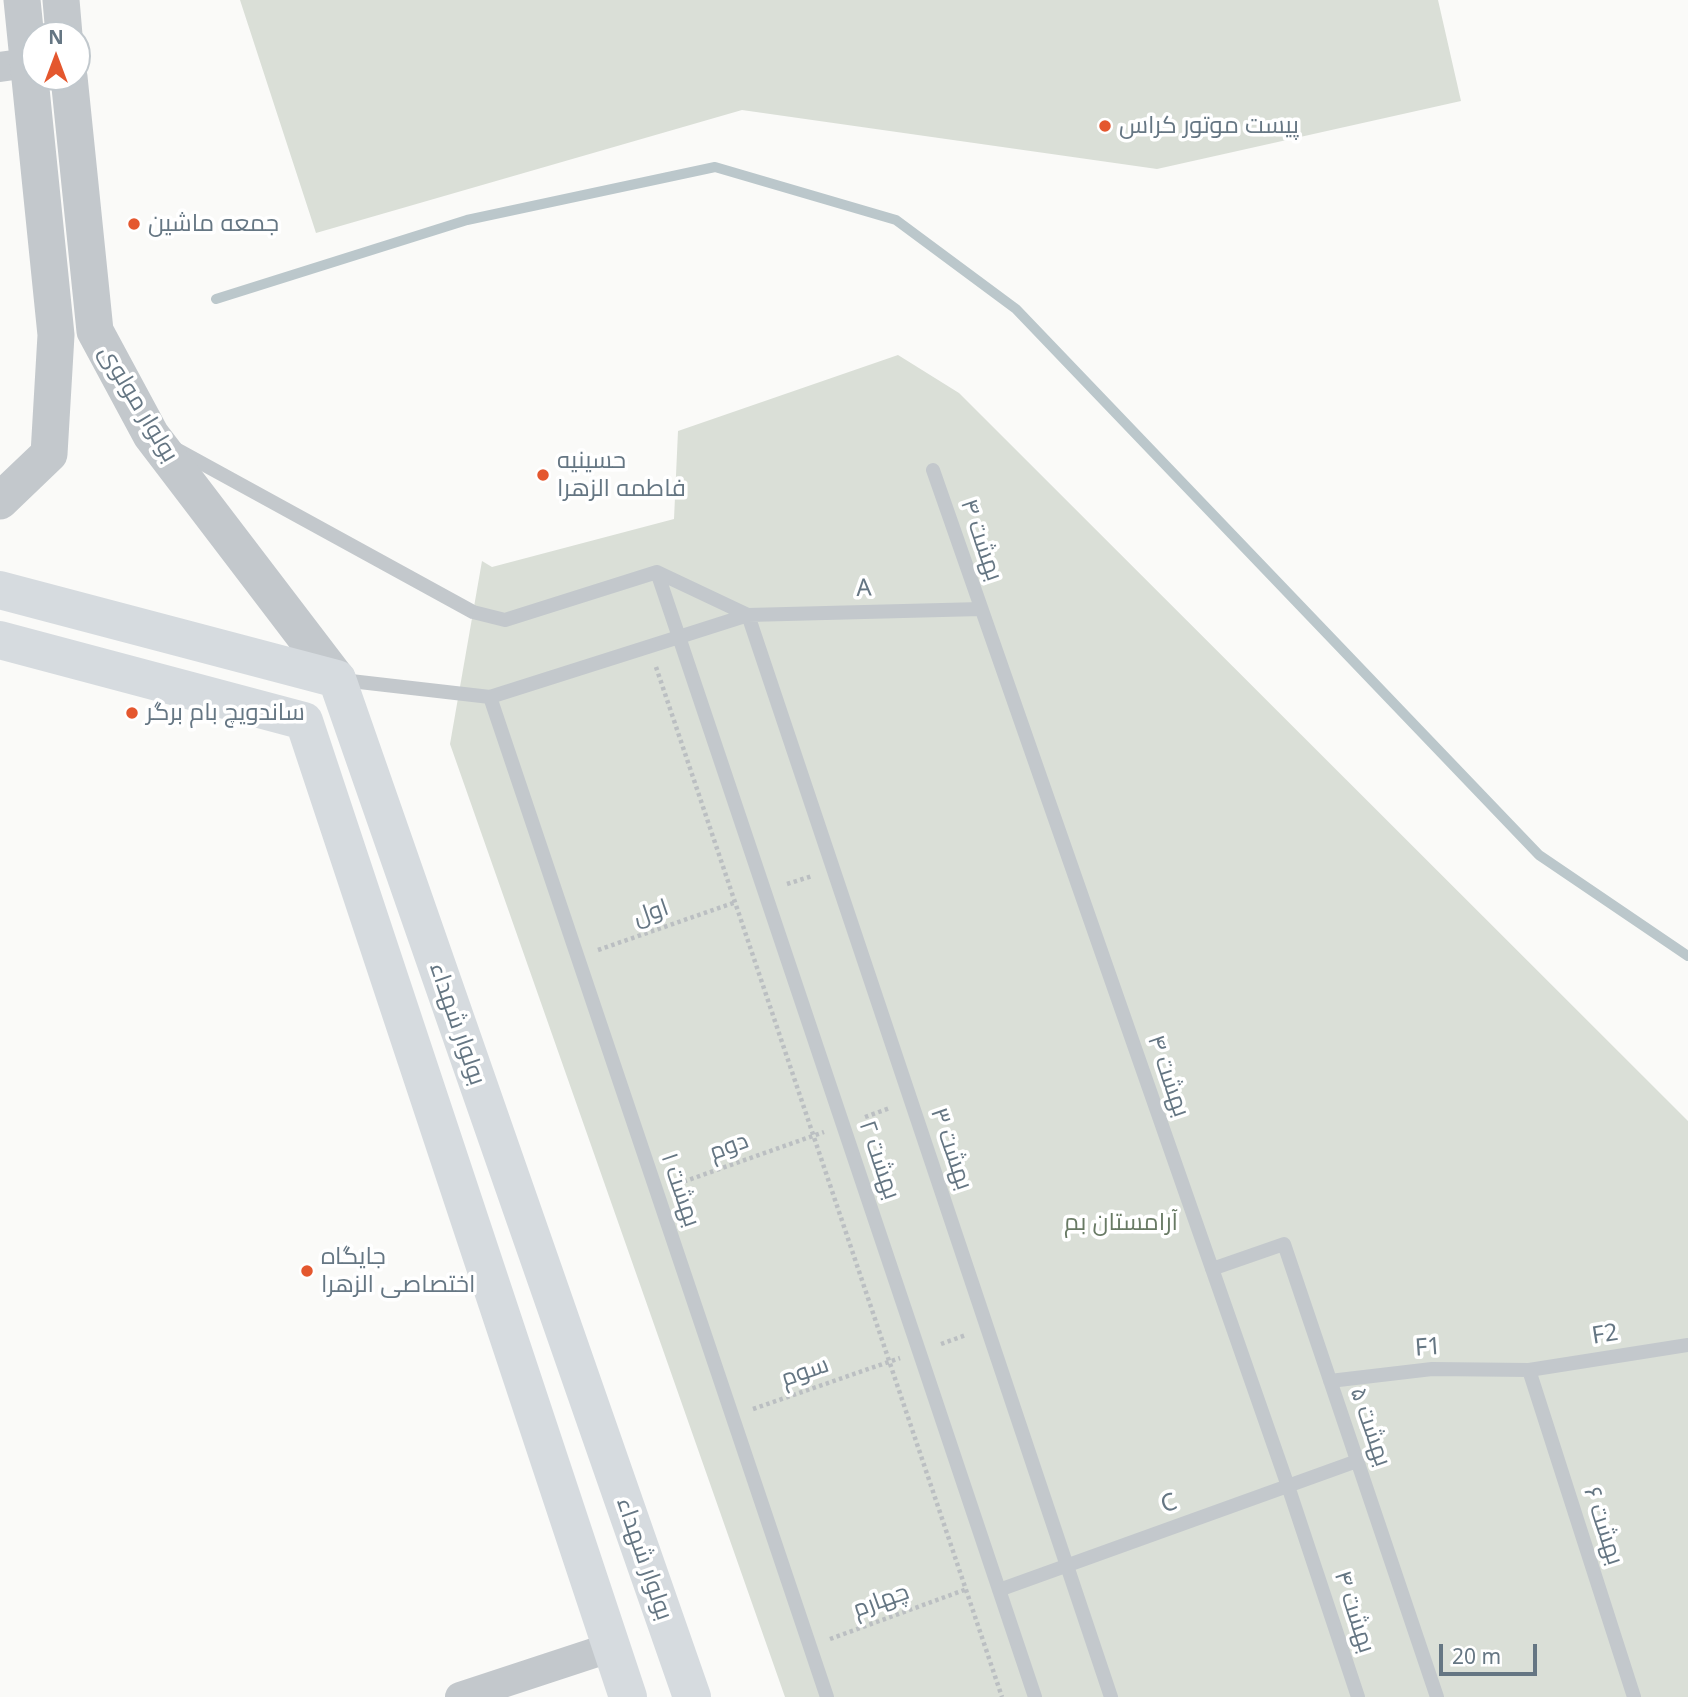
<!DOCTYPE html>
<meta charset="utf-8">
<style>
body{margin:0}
#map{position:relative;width:1688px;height:1697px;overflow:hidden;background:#fafaf8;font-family:"Noto Sans",sans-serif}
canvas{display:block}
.north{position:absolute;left:21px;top:21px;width:70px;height:70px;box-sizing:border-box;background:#fff;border:2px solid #c1c8cd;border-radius:50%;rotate:0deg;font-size:19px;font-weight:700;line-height:28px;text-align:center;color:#657683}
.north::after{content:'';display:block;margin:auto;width:24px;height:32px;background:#e4572e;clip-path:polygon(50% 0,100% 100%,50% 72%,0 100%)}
.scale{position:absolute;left:1439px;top:1644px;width:98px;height:32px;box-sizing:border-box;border:4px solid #657683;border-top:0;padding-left:9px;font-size:21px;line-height:24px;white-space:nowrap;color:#657683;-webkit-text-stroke:5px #fff;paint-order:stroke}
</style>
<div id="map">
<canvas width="1688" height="1697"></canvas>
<div class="north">N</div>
<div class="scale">20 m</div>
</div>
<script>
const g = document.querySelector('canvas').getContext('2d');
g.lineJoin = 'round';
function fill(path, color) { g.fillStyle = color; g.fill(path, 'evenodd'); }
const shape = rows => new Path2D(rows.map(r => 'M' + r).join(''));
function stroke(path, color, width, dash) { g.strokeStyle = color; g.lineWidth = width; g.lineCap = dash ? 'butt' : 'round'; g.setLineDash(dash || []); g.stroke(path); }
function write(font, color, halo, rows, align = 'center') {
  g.font = font + ' "Noto Sans",Cairo,sans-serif'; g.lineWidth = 7; g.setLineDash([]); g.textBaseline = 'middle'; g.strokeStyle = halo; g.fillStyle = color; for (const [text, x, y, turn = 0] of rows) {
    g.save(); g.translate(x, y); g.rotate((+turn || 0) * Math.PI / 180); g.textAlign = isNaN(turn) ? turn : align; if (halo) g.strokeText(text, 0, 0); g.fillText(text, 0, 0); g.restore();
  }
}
const green = shape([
 [240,0,1438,0,1461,101,1157,169,742,110,316,233],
 [898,355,959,393,1688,1121,1688,1697,785,1697,450,744,482,561,492,567,674,519,678,431]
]);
const stream = shape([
 [216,299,467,220,715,167,896,220,1016,309,1539,855,1688,956]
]);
const path = shape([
 [656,667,1002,1697],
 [787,884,812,876],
 [598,950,736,902],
 [865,1117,890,1108],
 [677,1184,824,1132],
 [941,1344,966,1335],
 [753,1409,900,1358],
 [830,1639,967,1589]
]);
const service = shape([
 [174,448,473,612,505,620,657,572],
 [933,470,1288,1486,1358,1697],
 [981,609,748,615,1111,1697],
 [342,680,490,697,679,637,748,615,657,572,679,637,919,1351,1035,1697],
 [490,697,827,1697],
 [1212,1269,1284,1244,1437,1697],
 [1529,1370,1634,1697],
 [1330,1381,1432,1369,1529,1370,1688,1345],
 [999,1590,1357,1461]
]);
const minor = shape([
 [0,67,28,63],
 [460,1697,612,1647]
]);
const tertiary = shape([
 [61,0,64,35],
 [69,77,95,331,151,435,337,679],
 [0,501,49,454,56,335,22,0]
]);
const primary = shape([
 [0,590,337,679,692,1697],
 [0,640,304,721,628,1697]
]);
const markers = [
 [1105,126,7,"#e4572e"],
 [134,224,7,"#e4572e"],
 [543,475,7,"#e4572e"],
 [132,713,7,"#e4572e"],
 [307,1271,7,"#e4572e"]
];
const poiNames = [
 ["پیست موتور کراس",1119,126],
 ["جمعه ماشین",148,224],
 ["حسینیه",557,461],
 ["فاطمه الزهرا",557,489],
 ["ساندویچ بام برگر",146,713],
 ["جایگاه",321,1257],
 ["اختصاصی الزهرا",321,1285]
];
const streetNames = [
 ["بولوار مولوی",138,404,59],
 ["بهشت ۴",981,540,71],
 ["A",864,589,-2],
 ["اول",651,913,-19],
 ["بولوار شهداء",457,1024,71],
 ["بهشت ۴",1168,1076,71],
 ["دوم",729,1147,-20],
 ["بهشت ۳",951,1149,71],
 ["بهشت ۲",879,1160,71],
 ["بهشت ۱",680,1190,71],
 ["F2",1605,1335,-9],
 ["F1",1428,1348,-4],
 ["سوم",805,1372,-19],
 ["بهشت ۵",1370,1427,71],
 ["C",1169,1504,-20],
 ["بهشت ۶",1603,1526,72],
 ["بولوار شهداء",644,1559,71],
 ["چهارم",881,1601,-20],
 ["بهشت ۴",1354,1612,72]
];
const parkNames = [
 ["آرامستان بم",1121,1223]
];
fill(green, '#dadfd7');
stroke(stream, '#bbc7cb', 10);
stroke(path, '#bbbfc2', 4.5, [3.5, 3.5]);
stroke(service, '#c3c8cc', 14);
stroke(minor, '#c3c8cc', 30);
stroke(tertiary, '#c3c8cc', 37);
stroke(primary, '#d6dbdf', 38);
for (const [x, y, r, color] of markers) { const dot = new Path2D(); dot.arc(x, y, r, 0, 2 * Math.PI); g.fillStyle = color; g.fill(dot); stroke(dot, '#fff', 2.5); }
write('24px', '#657683', '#fff', poiNames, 'left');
write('24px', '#657683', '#fff', streetNames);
write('24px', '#687a64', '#fff', parkNames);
</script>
